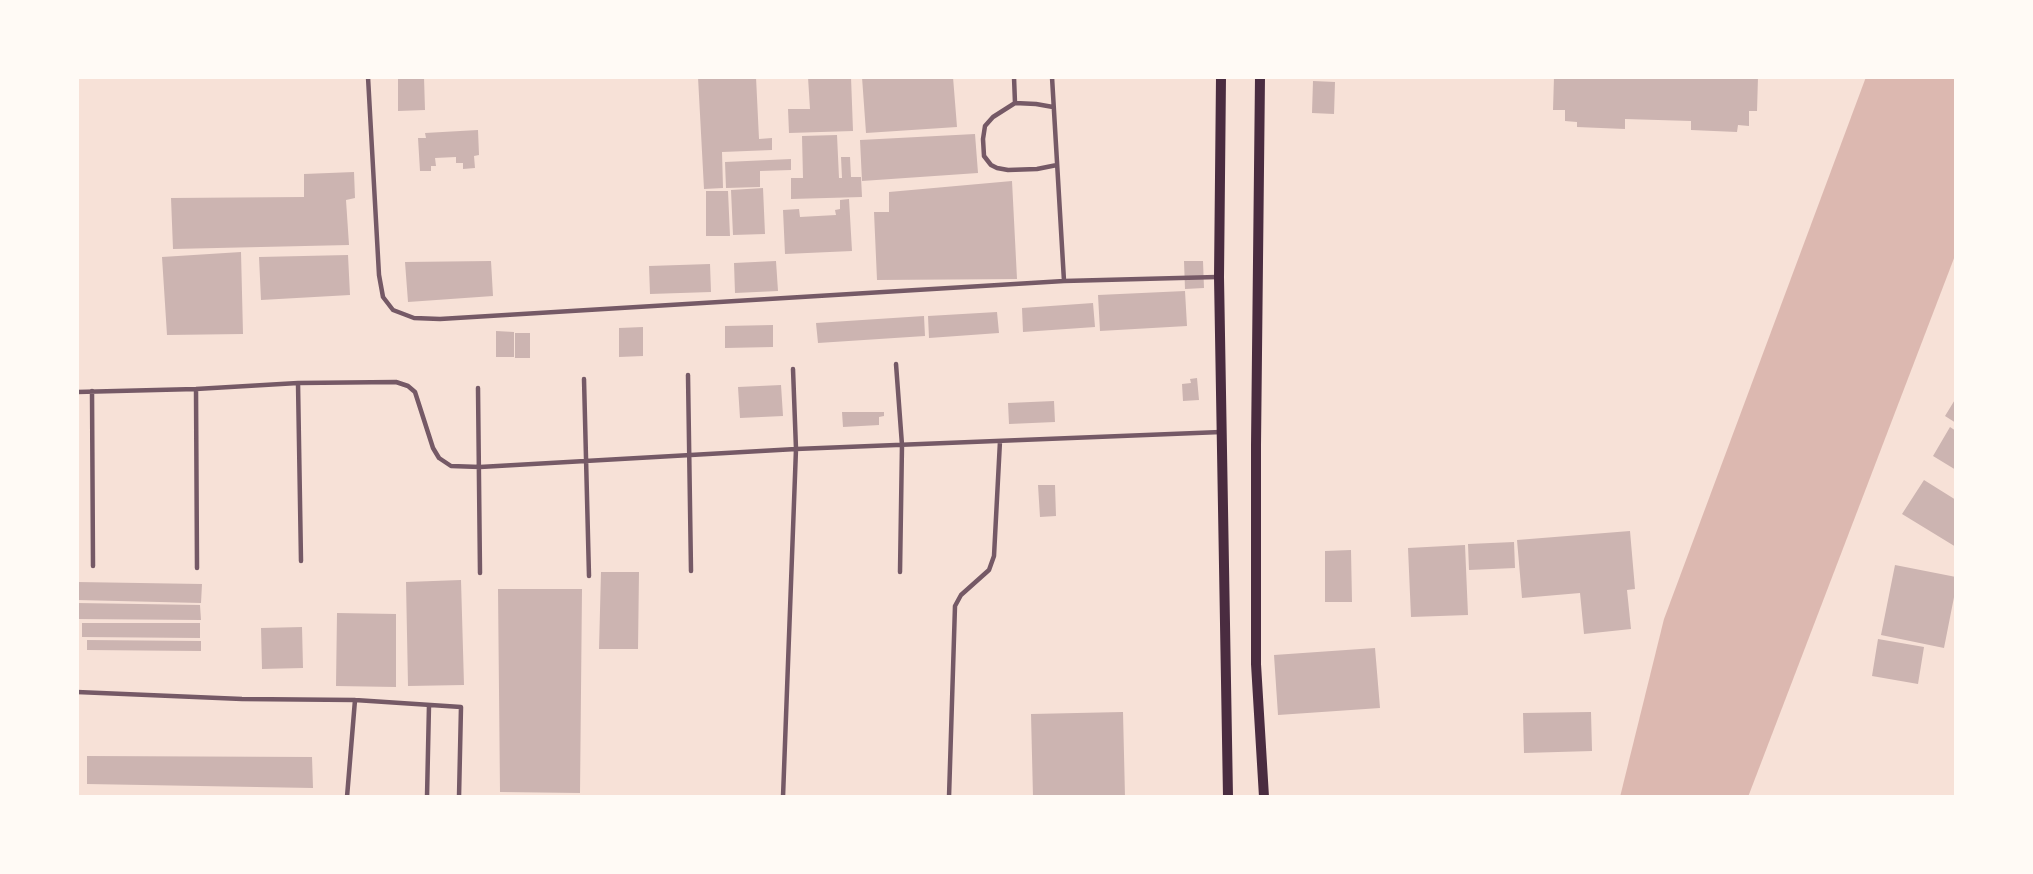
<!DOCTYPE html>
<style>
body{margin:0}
#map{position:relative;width:2033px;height:874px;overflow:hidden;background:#f7e1d7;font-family:Overpass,sans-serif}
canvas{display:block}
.frame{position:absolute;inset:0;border:79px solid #fffaf5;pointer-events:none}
</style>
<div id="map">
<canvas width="2033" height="874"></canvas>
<div class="frame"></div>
</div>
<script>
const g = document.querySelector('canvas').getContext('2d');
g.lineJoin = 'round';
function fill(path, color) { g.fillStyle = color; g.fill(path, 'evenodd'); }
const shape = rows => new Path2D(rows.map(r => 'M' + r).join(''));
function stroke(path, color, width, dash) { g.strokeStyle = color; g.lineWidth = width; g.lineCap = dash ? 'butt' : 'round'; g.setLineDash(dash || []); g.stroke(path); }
const water = shape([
 [1866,77,1956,77,1956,253,1748,797,1620,797,1664,619]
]);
const building = shape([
 [398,77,424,77,425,110,398,111],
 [698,77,756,77,759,139,772,138,772,150,722,152,723,188,704,189],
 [808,77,851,77,853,131,789,133,788,109,810,109],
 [862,77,953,77,957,127,866,133],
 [1554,77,1758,77,1757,111,1749,111,1749,126,1738,125,1737,132,1691,130,1691,121,1625,119,1625,129,1577,127,1577,122,1565,121,1565,110,1553,110],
 [1313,81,1335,82,1334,114,1312,113],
 [478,130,479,155,474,156,475,168,463,169,463,163,456,163,456,157,435,158,436,166,431,166,431,171,420,171,418,138,426,138,425,133],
 [975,134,978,173,862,181,860,140],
 [837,135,839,178,842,178,841,157,850,157,851,177,861,177,862,197,791,199,791,178,803,178,802,136],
 [791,159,791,170,760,171,760,187,726,188,725,162],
 [354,172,355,198,346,200,349,245,173,249,171,198,304,197,304,174],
 [1012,181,1017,279,877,280,874,212,889,212,889,192],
 [763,188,765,234,733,235,731,190],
 [706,191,728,191,730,236,706,236],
 [849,199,852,251,785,254,783,210,799,209,800,217,836,215,835,210,840,209,840,200],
 [241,252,243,334,167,335,162,257],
 [348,255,350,295,261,300,259,257],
 [491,261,493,296,408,302,405,262],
 [776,261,778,291,735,293,734,263],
 [1184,261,1203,261,1204,288,1185,289],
 [710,264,711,292,650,294,649,266],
 [1185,291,1187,326,1100,331,1098,295],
 [1093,303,1095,327,1023,332,1022,308],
 [997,312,999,333,929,338,928,316],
 [924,316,925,336,818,343,816,323],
 [773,325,773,347,725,348,725,326],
 [643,327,643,356,619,357,619,328],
 [496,331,514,332,514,357,496,357],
 [515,333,530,333,530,358,515,358],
 [1197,378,1199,400,1183,401,1182,384,1191,383,1190,379],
 [781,385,783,416,740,418,738,387],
 [1956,398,1956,423,1945,416],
 [1054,401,1055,422,1009,424,1008,403],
 [842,412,884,412,884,416,879,417,879,425,843,427],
 [1950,427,1956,431,1956,470,1933,456],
 [1924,480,1956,500,1956,547,1902,514],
 [1038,485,1055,485,1056,516,1040,517],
 [1630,531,1635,589,1627,590,1631,629,1584,634,1580,593,1522,598,1517,540],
 [1514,542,1515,568,1469,570,1468,544],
 [1465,545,1468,615,1411,617,1408,548],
 [1351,550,1352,602,1325,602,1325,551],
 [1895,565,1956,577,1956,587,1944,648,1881,635],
 [601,572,639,572,638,649,599,649],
 [461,580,464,685,408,686,406,582],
 [77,582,202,584,201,603,77,600],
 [498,589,582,589,580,793,500,792],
 [77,603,200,605,201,620,77,619],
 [337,613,396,614,396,687,336,686],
 [82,623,200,623,200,638,82,637],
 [302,627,303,668,262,669,261,628],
 [1878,639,1924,647,1918,684,1872,676],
 [87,640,201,641,201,651,87,650],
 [1375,648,1380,708,1278,715,1274,655],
 [1123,712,1125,797,1033,797,1031,714],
 [1591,712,1592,751,1524,753,1523,713],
 [87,756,312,757,313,788,87,784]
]);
const service = shape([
 [368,77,379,275,383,297,393,310,414,318,440,319,1064,281,1052,77],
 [1014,77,1015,103,993,117,985,126,983,139,984,156,991,165,997,168,1008,170,1037,169,1057,165],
 [1015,103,1036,104,1053,107],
 [1064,281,1217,277],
 [896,364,902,445,900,572],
 [688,375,691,571],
 [584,379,589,576],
 [298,383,301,561],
 [478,388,480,573],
 [196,389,197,568],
 [92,391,93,566],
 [77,392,196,389,298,383,396,382,408,386,415,392,433,448,439,458,451,466,480,467,796,449,1221,432],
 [77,692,242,699,355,700,461,707,459,797],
 [347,797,355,700],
 [427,797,429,705],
 [783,797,796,449,793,369],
 [949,797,955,606,961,595,989,570,994,556,1000,441]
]);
const secondary = shape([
 [1221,77,1219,277,1228,797],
 [1260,77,1256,445,1256,664,1264,797]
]);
fill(water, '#dcb8b0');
fill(building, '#ccb4b1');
stroke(service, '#755966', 4.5);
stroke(secondary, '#4a2c40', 10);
</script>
